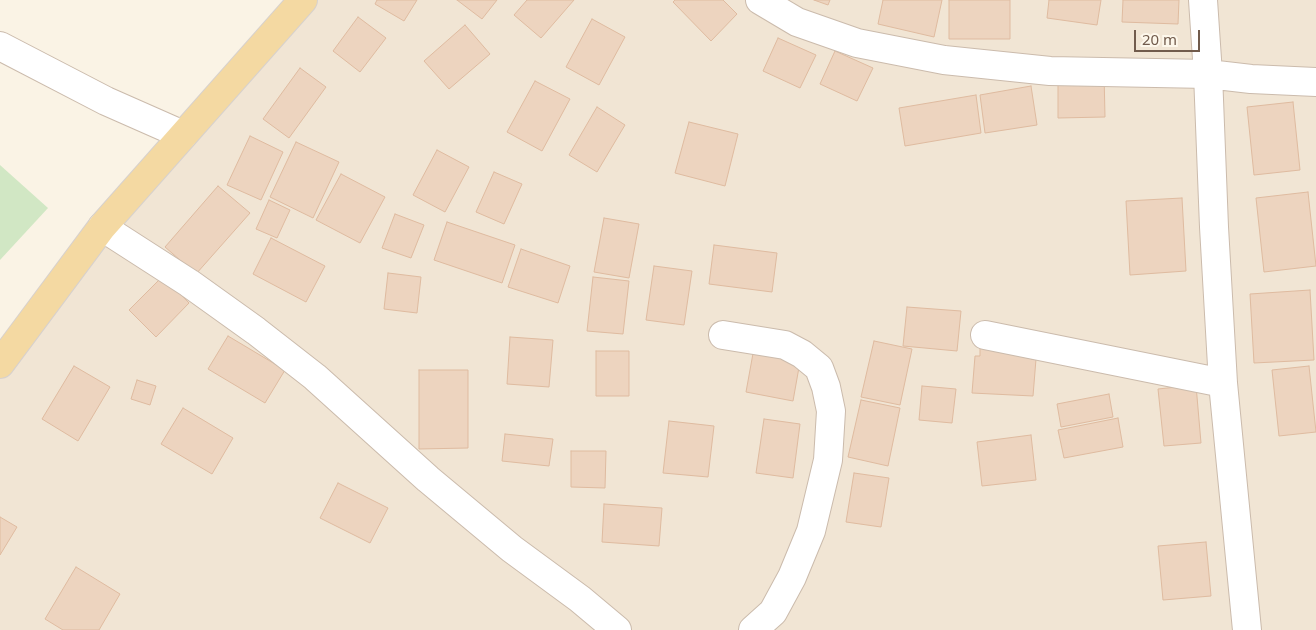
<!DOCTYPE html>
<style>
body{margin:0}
#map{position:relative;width:1316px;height:630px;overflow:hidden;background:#faf3e5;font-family:"Noto Sans",sans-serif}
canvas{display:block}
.scale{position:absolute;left:1134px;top:30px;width:66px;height:22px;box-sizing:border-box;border:2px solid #715b4c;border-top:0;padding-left:6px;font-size:15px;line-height:18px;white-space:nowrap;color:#715b4c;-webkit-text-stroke:4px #fdf7eb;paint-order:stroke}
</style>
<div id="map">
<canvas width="1316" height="630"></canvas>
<div class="scale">20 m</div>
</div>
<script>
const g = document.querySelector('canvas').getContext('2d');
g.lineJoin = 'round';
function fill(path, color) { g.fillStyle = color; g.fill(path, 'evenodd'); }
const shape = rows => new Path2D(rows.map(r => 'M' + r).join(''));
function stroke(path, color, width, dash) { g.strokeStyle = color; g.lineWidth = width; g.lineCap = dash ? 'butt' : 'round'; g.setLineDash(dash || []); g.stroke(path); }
const residential = shape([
 [297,0,1316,0,1316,630,0,630,0,364]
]);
const green = shape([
 [0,165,48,208,0,260]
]);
const building = shape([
 [377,0,417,0,404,21,375,4,377,0],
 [457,0,497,0,482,19,457,0],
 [527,0,574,0,541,38,514,15,527,0],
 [675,0,723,0,737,14,711,41,673,2,675,0],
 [814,0,830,0,828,5,814,0],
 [883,0,942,0,934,37,878,24,883,0],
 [949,0,1010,0,1010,39,949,39,949,0],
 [1049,0,1101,0,1097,25,1047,18,1049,0],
 [1123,0,1179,0,1178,24,1122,22,1123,0],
 [358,17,386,38,360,72,333,51,358,17],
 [592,19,625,37,599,85,566,67,592,19],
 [465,25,490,54,449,89,424,61,465,25],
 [778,38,816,55,800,88,763,71,778,38],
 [835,51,873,68,857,101,820,84,835,51],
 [300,68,326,87,289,138,263,119,300,68],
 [1104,73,1105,117,1058,118,1058,74,1104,73],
 [535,81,570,99,542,151,507,132,535,81],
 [1031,86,1037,125,985,133,980,95,1031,86],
 [976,95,981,133,905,146,899,108,976,95],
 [1293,102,1300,170,1254,175,1247,107,1293,102],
 [597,107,625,125,597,172,569,155,597,107],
 [689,122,738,134,725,186,675,173,689,122],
 [250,136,283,152,261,200,227,185,250,136],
 [296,142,339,162,313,218,270,197,296,142],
 [437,150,469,167,445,212,413,195,437,150],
 [494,172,522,184,504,224,476,212,494,172],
 [341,174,385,197,360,243,316,220,341,174],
 [218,186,250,213,196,274,165,247,218,186],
 [1308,192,1316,266,1264,272,1256,198,1308,192],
 [1182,198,1186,271,1130,275,1126,201,1182,198],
 [269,200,290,210,277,238,256,229,269,200],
 [395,214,424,225,411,258,382,248,395,214],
 [604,218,639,224,629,278,594,272,604,218],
 [447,222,515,245,502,283,434,260,447,222],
 [271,238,325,266,306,302,253,274,271,238],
 [714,245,777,253,772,292,709,284,714,245],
 [521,249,570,266,558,303,508,287,521,249],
 [654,266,692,271,684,325,646,320,654,266],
 [388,273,421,277,417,313,384,309,388,273],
 [163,276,189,303,156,337,129,310,163,276],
 [593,277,629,281,623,334,587,331,593,277],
 [1310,290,1314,360,1254,363,1250,294,1310,290],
 [907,307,961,311,957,351,903,346,907,307],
 [228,336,285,370,265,403,208,369,228,336],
 [510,337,553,340,549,387,507,384,510,337],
 [874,341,912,349,900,405,861,397,874,341],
 [754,348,801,356,793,401,746,392,754,348],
 [980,348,1032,351,1031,359,1036,359,1033,396,972,393,975,356,980,356,980,348],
 [596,351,629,351,629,396,596,396,596,351],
 [74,366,110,387,78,441,42,419,74,366],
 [1309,366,1316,432,1279,436,1272,370,1309,366],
 [419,370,468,370,468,448,419,449,419,370],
 [137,380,156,386,150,405,131,399,137,380],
 [1196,385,1201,443,1164,446,1158,389,1196,385],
 [922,386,956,389,952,423,919,420,922,386],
 [1109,394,1113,417,1061,427,1057,404,1109,394],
 [861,400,900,408,888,466,848,457,861,400],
 [183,408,233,438,212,474,161,444,183,408],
 [1118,418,1123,447,1064,458,1058,430,1118,418],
 [764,419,800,424,793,478,756,473,764,419],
 [669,421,714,426,708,477,663,473,669,421],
 [505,434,553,439,549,466,502,461,505,434],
 [1031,435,1036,480,982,486,977,442,1031,435],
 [571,451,606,451,605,488,571,487,571,451],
 [854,473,889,478,881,527,846,522,854,473],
 [338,483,388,508,370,543,320,518,338,483],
 [604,504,662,508,659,546,602,542,604,504],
 [0,517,17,527,0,555,0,517],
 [1206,542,1211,596,1163,600,1158,546,1206,542],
 [76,567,120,594,99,630,63,630,45,619,76,567]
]);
const minor = shape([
 [760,0,797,22,857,43,944,60,1050,71,1208,74,1251,79,1316,82],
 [1203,0,1208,74,1214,227,1223,383,1247,630],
 [0,46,106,101,183,135],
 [102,227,189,283,256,331,315,377,428,479,512,549,580,599,617,630],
 [723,335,785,345,802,354,819,368,826,387,831,411,828,460,811,531,792,577,773,612,753,630],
 [985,335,1223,383]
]);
const major = shape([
 [0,364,102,227,303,0]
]);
fill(residential, '#f1e5d4');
fill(green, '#d1e7c4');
fill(building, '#edd4bf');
stroke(building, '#dfbba0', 1);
stroke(minor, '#cbbbac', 30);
stroke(major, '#d7d1cd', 30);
stroke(minor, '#fff', 28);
stroke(major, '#f4d9a2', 28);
</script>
